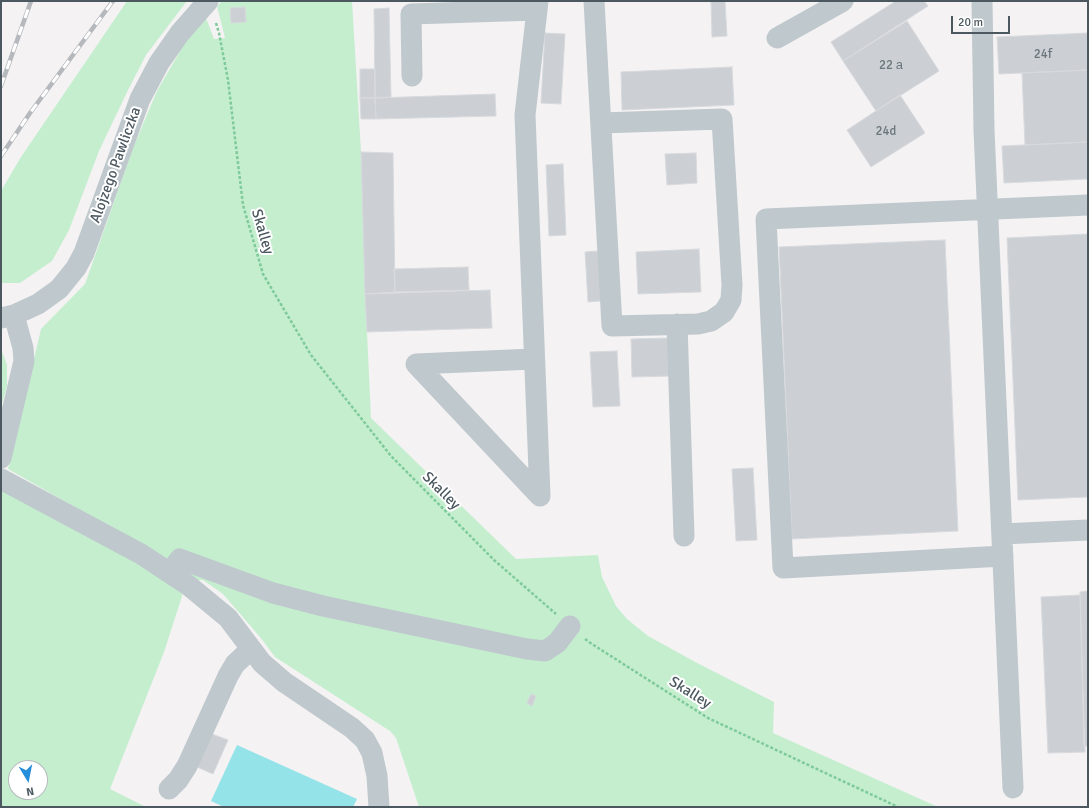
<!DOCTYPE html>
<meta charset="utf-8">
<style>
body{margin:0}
#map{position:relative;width:1089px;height:808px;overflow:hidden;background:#f4f2f3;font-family:Signika,sans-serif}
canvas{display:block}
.frame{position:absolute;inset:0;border:2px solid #4b585f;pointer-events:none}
.north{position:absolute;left:8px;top:760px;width:40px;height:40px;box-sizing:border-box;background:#fff;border:1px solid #b7bcbf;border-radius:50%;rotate:170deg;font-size:11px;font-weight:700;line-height:16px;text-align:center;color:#4b585f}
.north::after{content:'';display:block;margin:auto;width:14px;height:18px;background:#258fdb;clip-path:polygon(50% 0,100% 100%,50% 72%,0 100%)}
.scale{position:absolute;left:951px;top:16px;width:59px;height:18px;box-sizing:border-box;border:2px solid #4b585f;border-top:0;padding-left:5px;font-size:12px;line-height:14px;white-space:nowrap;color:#4b585f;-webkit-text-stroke:3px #fff;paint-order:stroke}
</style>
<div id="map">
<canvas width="1089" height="808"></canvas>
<div class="frame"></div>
<div class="north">N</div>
<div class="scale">20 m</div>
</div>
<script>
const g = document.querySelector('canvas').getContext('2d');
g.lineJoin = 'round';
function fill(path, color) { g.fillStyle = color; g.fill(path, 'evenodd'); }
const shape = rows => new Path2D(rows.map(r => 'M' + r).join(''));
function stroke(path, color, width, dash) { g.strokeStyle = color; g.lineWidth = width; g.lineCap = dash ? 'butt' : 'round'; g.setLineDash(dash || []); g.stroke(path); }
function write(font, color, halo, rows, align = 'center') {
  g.font = font + ' Signika,sans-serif'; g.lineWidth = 4; g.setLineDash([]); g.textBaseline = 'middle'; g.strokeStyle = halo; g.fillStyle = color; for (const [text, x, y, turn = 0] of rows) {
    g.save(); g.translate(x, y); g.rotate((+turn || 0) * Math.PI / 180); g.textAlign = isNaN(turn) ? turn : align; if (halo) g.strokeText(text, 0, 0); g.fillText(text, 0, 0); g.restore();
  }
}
const green = shape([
 [127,1,187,1,146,55,128,90,99,151,69,230,52,261,20,283,1,283,1,191,21,157],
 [222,1,352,1,361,152,367,332,371,418,516,559,598,555,602,577,616,606,627,619,648,636,699,664,774,702,773,733,938,807,419,807,396,738,390,731,275,657,260,637,223,594,203,580,192,580,184,590,164,652,110,789,146,807,1,807,1,489,147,548,8,469,41,329,85,284,133,148,157,91,186,41,206,18,214,39,225,38,217,6],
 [16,768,40,768,40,792,16,792],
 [1,349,7,365,7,386,1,407]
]);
const water = shape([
 [237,745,357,799,353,807,224,807,211,801]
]);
const building = shape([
 [711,1,725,1,727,36,712,37,711,1],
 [896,1,924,1,928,6,843,61,831,42,896,1],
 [245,7,246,22,231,23,230,8,245,7],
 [389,8,391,97,375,98,374,9,389,8],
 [907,21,939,71,876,111,843,61,907,21],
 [545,33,565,34,561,104,541,103,545,33],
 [1088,33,1088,70,999,74,997,37,1088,33],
 [732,67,734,105,622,110,621,72,732,67],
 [360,69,375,69,375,98,360,98,360,69],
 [1088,70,1088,142,1025,145,1022,73,1088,70],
 [495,94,496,116,376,119,375,98,495,94],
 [900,95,925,133,871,167,847,130,900,95],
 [360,98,375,98,376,119,361,119,360,98],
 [1088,142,1088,179,1004,183,1002,146,1088,142],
 [361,152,393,153,395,292,365,294,361,152],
 [696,153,697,183,667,185,665,154,696,153],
 [563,164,566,235,549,236,546,165,563,164],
 [1088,234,1088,497,1018,500,1007,238,1088,234],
 [945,240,958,531,792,539,779,247,945,240],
 [699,249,701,292,638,294,636,252,699,249],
 [598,251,601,301,588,302,585,252,598,251],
 [468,267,469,290,395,292,394,269,468,267],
 [490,290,492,328,367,332,365,294,490,290],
 [668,338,670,376,632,377,631,339,668,338],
 [617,351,620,406,593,407,590,352,617,351],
 [753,468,757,540,736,541,732,469,753,468],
 [1088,591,1088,746,1084,746,1080,592,1088,591],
 [1080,595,1085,752,1048,753,1041,597,1080,595],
 [531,694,536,696,532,706,527,703,531,694],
 [212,734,228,740,213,774,197,767,212,734]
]);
const path = shape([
 [216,23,219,33,228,80,243,205,263,274,311,355,391,456,494,560,556,614],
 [585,639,592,644,708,718,898,807]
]);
const minor = shape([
 [594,1,612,326,698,324,711,321,724,312,731,300,732,285,722,119,601,123],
 [982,1,984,130,1013,788],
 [777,38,843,1],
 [412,76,411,14,536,10],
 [1,318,14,315,38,304,59,289,76,268,84,253,140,99,159,63,180,33,208,1],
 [677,324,684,536],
 [534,359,416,364,540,496,525,115,538,1],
 [1,458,24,361,23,348,14,315],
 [1,479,141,554,188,585,228,618,262,663,284,682,352,728,365,740,372,753,377,776,379,807],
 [1002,534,1088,530],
 [1003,556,783,568,766,219,1088,205],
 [170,572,180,559,273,593,323,606,527,649,545,651,557,643,570,626],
 [169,789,178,780,187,766,228,676,235,664,251,649]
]);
const rail = shape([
 [1,86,31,1],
 [1,156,30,113,113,1]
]);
const numberNames = [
 ["24f",1043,55],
 ["22 а",891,66],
 ["24d",886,132]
];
const streetNames = [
 ["Alojzego Pawliczka",116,165,-70],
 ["Skalley",262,232,74],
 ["Skalley",441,491,45],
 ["Skalley",690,693,32]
];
fill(green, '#c5eecf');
fill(water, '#94e3e8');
fill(building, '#ccd0d4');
stroke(building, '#d7d9dd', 1);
stroke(path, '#7eca9a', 2.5, [3, 2]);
stroke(minor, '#bfc8cd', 21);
stroke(rail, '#b5b8bc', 4.5);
stroke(rail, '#fff', 3, [9]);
write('13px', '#6b767c', null, numberNames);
write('15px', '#4b585f', '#fff', streetNames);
</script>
